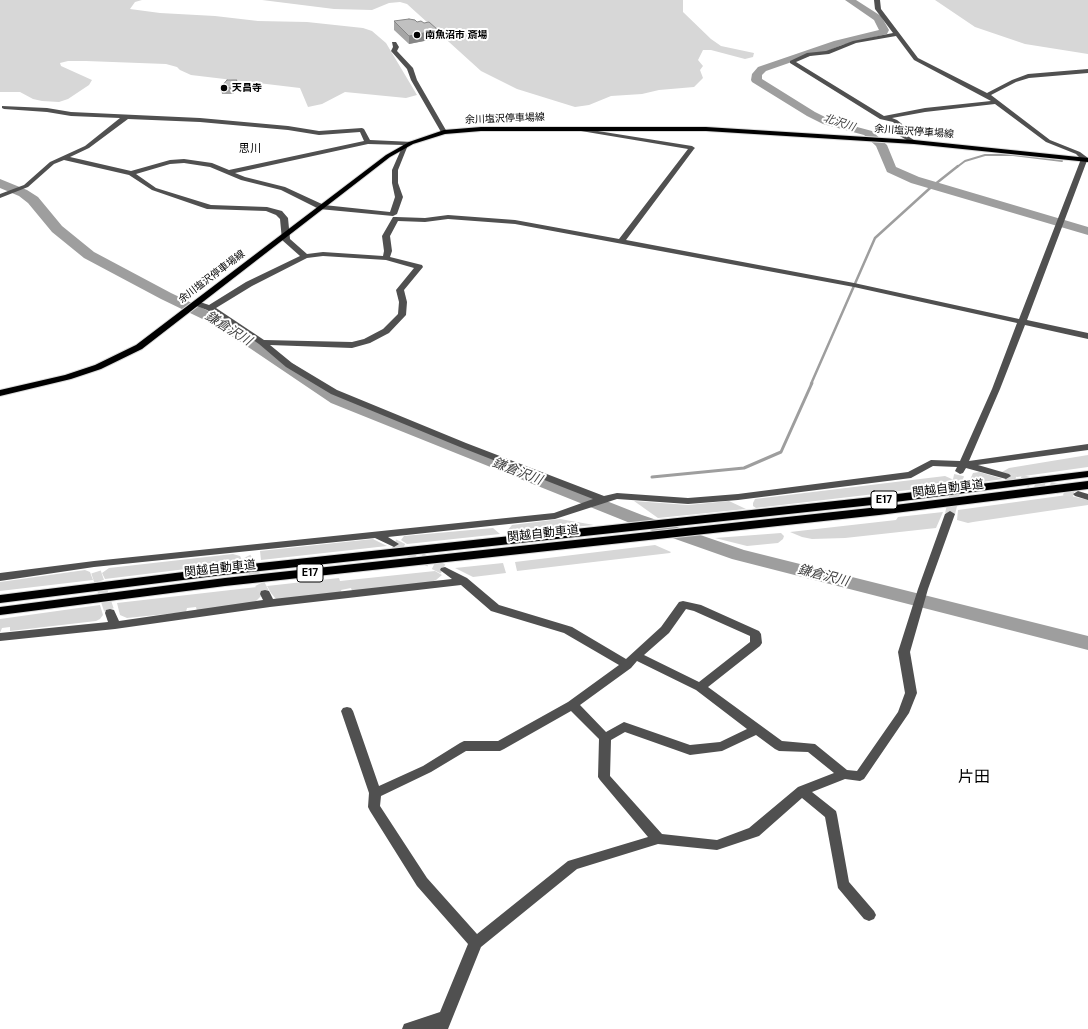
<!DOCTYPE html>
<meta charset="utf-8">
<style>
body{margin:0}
canvas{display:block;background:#fff}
</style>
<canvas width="1088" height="1029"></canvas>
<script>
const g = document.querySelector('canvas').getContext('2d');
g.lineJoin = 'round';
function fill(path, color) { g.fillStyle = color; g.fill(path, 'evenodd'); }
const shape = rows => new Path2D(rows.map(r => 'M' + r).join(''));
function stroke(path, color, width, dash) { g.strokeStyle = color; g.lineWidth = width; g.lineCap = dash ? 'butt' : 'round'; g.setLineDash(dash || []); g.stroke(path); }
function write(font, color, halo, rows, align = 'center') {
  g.font = font + ' "DM Sans","Noto Sans JP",sans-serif'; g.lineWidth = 4; g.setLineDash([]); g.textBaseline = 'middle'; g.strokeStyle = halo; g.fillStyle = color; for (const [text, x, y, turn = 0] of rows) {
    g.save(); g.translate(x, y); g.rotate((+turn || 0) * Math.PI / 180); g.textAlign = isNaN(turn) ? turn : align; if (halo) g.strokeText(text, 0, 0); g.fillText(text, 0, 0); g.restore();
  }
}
const green = shape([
 [0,0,142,0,135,2,130,9,160,13,215,16,258,21,307,22,363,28,372,31,386,43,417,95,406,98,345,92,322,104,308,107,300,88,191,75,180,70,177,67,166,64,86,61,68,61,60,63,61,66,92,80,89,85,68,99,59,102,42,101,33,99,20,92,0,92],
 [262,0,683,0,683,12,711,39,721,46,754,53,753,57,745,59,711,50,703,50,698,60,703,66,700,70,703,78,694,87,659,90,642,94,611,96,589,105,575,107,517,89,481,71,407,4,400,2,389,3,372,10,334,9],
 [935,0,1088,0,1088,54,1025,44,975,27],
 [1088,455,1088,467,1017,477,1002,472,1009,468],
 [979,472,1003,479,968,484,973,473],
 [945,476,954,480,951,485,756,508,753,506,753,503,755,499],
 [1067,495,1088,500,1088,505,973,522,968,523,957,520,958,510],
 [634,501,688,505,729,501,746,509,658,518],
 [943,512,936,528,845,538,812,539,802,537,790,532,896,520,898,517],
 [560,519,594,525,508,533,507,531,512,525],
 [493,528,500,534,407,544,401,540,404,536],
 [781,533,784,536,783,539,778,543,747,546,715,538],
 [373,539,387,546,261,560,260,551],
 [655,545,671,552,670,553,517,571,515,562],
 [233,554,240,556,243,562,105,579,102,573,109,568],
 [503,563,506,573,473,577,455,568],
 [85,570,90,572,93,580,0,591,0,582],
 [435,571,442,575,436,580,429,583,352,591,351,588,341,590,342,593,280,600,276,599,271,593,267,586,339,578,340,581],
 [257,587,261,596,256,601,250,603,197,611,196,607,187,608,186,612,127,618,120,615,117,603],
 [100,605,103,615,100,619,96,621,10,631,10,627,2,628,0,633,0,619]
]);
const streamFar2 = shape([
 [957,167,965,161,985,155,1013,155,1062,161]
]);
const streamFar1 = shape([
 [811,384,875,238,929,189,958,166]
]);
const stream = shape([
 [652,477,744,468,781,452,812,383]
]);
const river = shape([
 [845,0,856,0,881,16,889,30,887,34,842,45,825,52,809,56,766,71,762,75,762,79,815,112,831,120,872,131,887,145,896,167,919,177,1088,227,1088,235,911,183,887,172,876,146,864,135,823,124,807,116,752,82,751,80,752,74,758,67,834,41,879,30,874,20,845,0],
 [0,179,27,190,38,197,62,226,94,252,171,293,227,320,343,397,642,515,744,550,1088,636,1088,650,732,559,630,523,331,403,217,326,161,299,84,258,52,232,28,203,19,196,0,188,0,179]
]);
const minorTunnel = shape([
 [1006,476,1078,494],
 [950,514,960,471],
 [394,544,445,570],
 [246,557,265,594],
 [96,572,110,613]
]);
const minor = shape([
 [874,0,880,0,881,9,918,58,987,93,1012,80,1028,74,1088,69,1088,73,1029,78,1016,82,991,95,1050,140,1080,152,1088,158,1027,320,1088,333,1088,339,1025,325,1000,389,969,461,1088,444,1088,450,978,465,1009,474,1011,476,1006,479,966,468,963,473,960,474,955,471,957,467,933,466,911,478,738,500,688,504,617,499,555,519,388,537,399,544,394,547,375,538,94,567,0,581,0,573,94,561,554,513,593,499,460,447,331,394,286,367,259,344,230,324,207,310,194,305,194,301,197,301,209,305,246,282,300,256,282,240,280,219,276,215,266,211,207,209,152,190,129,175,64,160,54,164,28,187,0,198,0,194,24,185,50,162,85,146,120,118,71,116,47,112,4,109,2,108,2,106,47,108,71,112,200,118,288,126,319,131,362,128,364,129,370,140,413,142,413,144,408,145,398,170,398,183,403,197,397,214,393,216,319,209,281,190,241,180,210,167,184,163,170,164,136,174,156,188,211,205,267,207,282,211,288,218,290,239,307,254,323,252,383,256,384,251,382,236,393,217,396,217,425,218,448,215,515,220,619,239,688,149,581,131,578,129,579,128,692,146,695,148,694,149,626,240,854,283,1019,319,1081,159,1076,154,1046,142,995,104,925,112,892,118,897,120,902,124,903,133,917,142,912,143,898,135,897,126,893,122,880,119,790,63,790,61,807,53,826,51,853,41,893,33,875,9,874,0],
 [896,36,914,60,991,101,925,108,884,116,796,62,810,56,829,54,856,43,896,36],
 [128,119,200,122,288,130,319,135,360,132,364,141,229,170,212,163,184,159,170,160,131,171,70,157,89,148,128,119],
 [368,144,403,145,392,170,392,183,395,197,390,212,324,205,285,187,245,177,235,173,368,144],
 [448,219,515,224,854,287,1017,323,992,389,960,461,931,460,908,472,738,494,688,498,617,493,604,496,466,443,337,390,292,363,270,345,352,348,370,343,389,333,406,315,407,302,404,290,423,267,422,265,390,257,392,251,390,236,398,221,425,222,448,219],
 [323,256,386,260,414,268,396,290,399,302,398,314,383,329,364,339,352,342,264,340,216,308,252,286,307,258,323,256],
 [392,42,396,42,399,47,397,51,413,68,417,80,447,132,446,133,441,132,411,80,407,69,391,51,393,47,392,42],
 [1078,491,1088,494,1088,500,1075,496,1073,494,1078,491],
 [950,511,955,514,928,589,910,652,917,693,909,713,864,779,860,781,845,779,812,792,836,811,837,815,849,882,874,911,876,915,874,919,869,921,864,919,838,888,825,817,802,798,759,836,717,850,658,844,577,869,481,947,448,1029,402,1029,404,1024,440,1012,468,944,417,886,370,811,368,807,369,793,341,711,343,708,347,707,351,708,353,711,379,786,423,766,460,743,464,741,498,741,568,702,619,665,564,633,491,611,461,585,270,607,115,629,0,641,0,633,108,622,105,613,106,610,110,609,114,610,119,621,263,600,260,594,261,591,265,590,269,591,273,599,452,579,440,570,441,568,445,567,467,578,499,605,572,627,626,659,661,627,679,602,683,601,701,605,759,631,761,634,762,643,760,646,708,687,782,741,815,744,847,770,857,771,898,712,905,693,898,652,918,589,945,514,950,511],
 [686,609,694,611,750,636,750,642,699,682,644,655,669,633,686,609],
 [637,661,696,690,747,729,720,742,690,745,624,722,606,732,580,705,631,668,637,661],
 [571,711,599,739,598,777,600,780,648,837,568,861,477,934,427,878,380,806,381,796,431,772,466,751,500,751,504,749,571,711],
 [625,732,690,755,722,751,756,735,775,749,779,751,808,752,834,773,798,787,749,828,717,840,662,834,610,776,611,740,625,732]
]);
const major = shape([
 [481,127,706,127,914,140,1088,158,1088,162,914,144,706,131,481,131,445,134,413,144,390,157,142,349,101,369,71,379,0,396,0,390,65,375,95,365,136,345,386,155,409,142,444,130,481,127]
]);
const highway = shape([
 [1088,471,1088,477,872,505,223,575,0,603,0,595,223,567,872,497,1088,471],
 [1088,481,1088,489,879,515,225,586,0,615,0,607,225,578,879,507,1088,481]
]);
const wall = shape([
 [394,21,417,22,438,30,439,38,409,44,394,30],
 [221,87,238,87,233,94,222,94]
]);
const shadedWall = shape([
 [438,30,439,38,409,44,409,36],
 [237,80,238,87,233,94,232,88]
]);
const building = shape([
 [409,19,415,20,417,22,421,21,424,23,429,22,438,30,409,36,394,21,409,19],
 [227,80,237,80,232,88,221,87,227,80]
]);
const markers = [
 [417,35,4,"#000"],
 [224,88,4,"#000"]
];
const farPoinames = [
 ["南魚沼市 斎場",425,35],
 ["天昌寺",232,88]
];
const farStreetnames = [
 ["余川塩沢停車場線",505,119,-2],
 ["余川塩沢停車場線",914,132,4],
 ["余川塩沢停車場線",212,277,-37]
];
const farWaternames = [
 ["北沢川",839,123,18]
];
const farNeighbourhoodnames = [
 ["思川",250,149]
];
const shields = [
 [884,500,26],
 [310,573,26]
];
const shieldNames = [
 ["E17",884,500],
 ["E17",310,573]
];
const streetNames = [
 ["関越自動車道",948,489,-7],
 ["関越自動車道",543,534,-6],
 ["関越自動車道",220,569,-6]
];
const waterNames = [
 ["鎌倉沢川",228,329,32],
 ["鎌倉沢川",517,472,21],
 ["鎌倉沢川",823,576,14]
];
const nearNeighbourhoodnames = [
 ["片田",974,778]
];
fill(green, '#d7d7d7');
stroke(streamFar2, '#9e9e9e', 2);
stroke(streamFar1, '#9e9e9e', 2.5);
stroke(stream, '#9e9e9e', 3);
fill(river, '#9e9e9e');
stroke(minorTunnel, '#d9d9d9', 10, [10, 5]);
stroke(major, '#dbdbdb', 2);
stroke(highway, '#dbdbdb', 2);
fill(minor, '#505050');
fill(major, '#000');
fill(highway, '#000');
fill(wall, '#a5a5a5');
fill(shadedWall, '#868686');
fill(building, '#c0c0c0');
stroke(building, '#868686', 1);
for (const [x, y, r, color] of markers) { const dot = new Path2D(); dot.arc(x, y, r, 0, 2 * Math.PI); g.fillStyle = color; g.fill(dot); stroke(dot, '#fff', 1.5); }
write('bold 10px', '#000', '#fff', farPoinames, 'left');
write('10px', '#000', '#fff', farStreetnames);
write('italic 11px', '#3f3f3f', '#fff', farWaternames);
write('11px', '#000', '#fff', farNeighbourhoodnames);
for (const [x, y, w] of shields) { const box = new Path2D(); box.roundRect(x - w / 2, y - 9, w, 18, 3); g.fillStyle = '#fff'; g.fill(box); stroke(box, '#000', 1); }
write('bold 11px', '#000', null, shieldNames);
write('12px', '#000', '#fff', streetNames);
write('italic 13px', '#3f3f3f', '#fff', waterNames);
write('16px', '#000', '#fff', nearNeighbourhoodnames);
</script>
